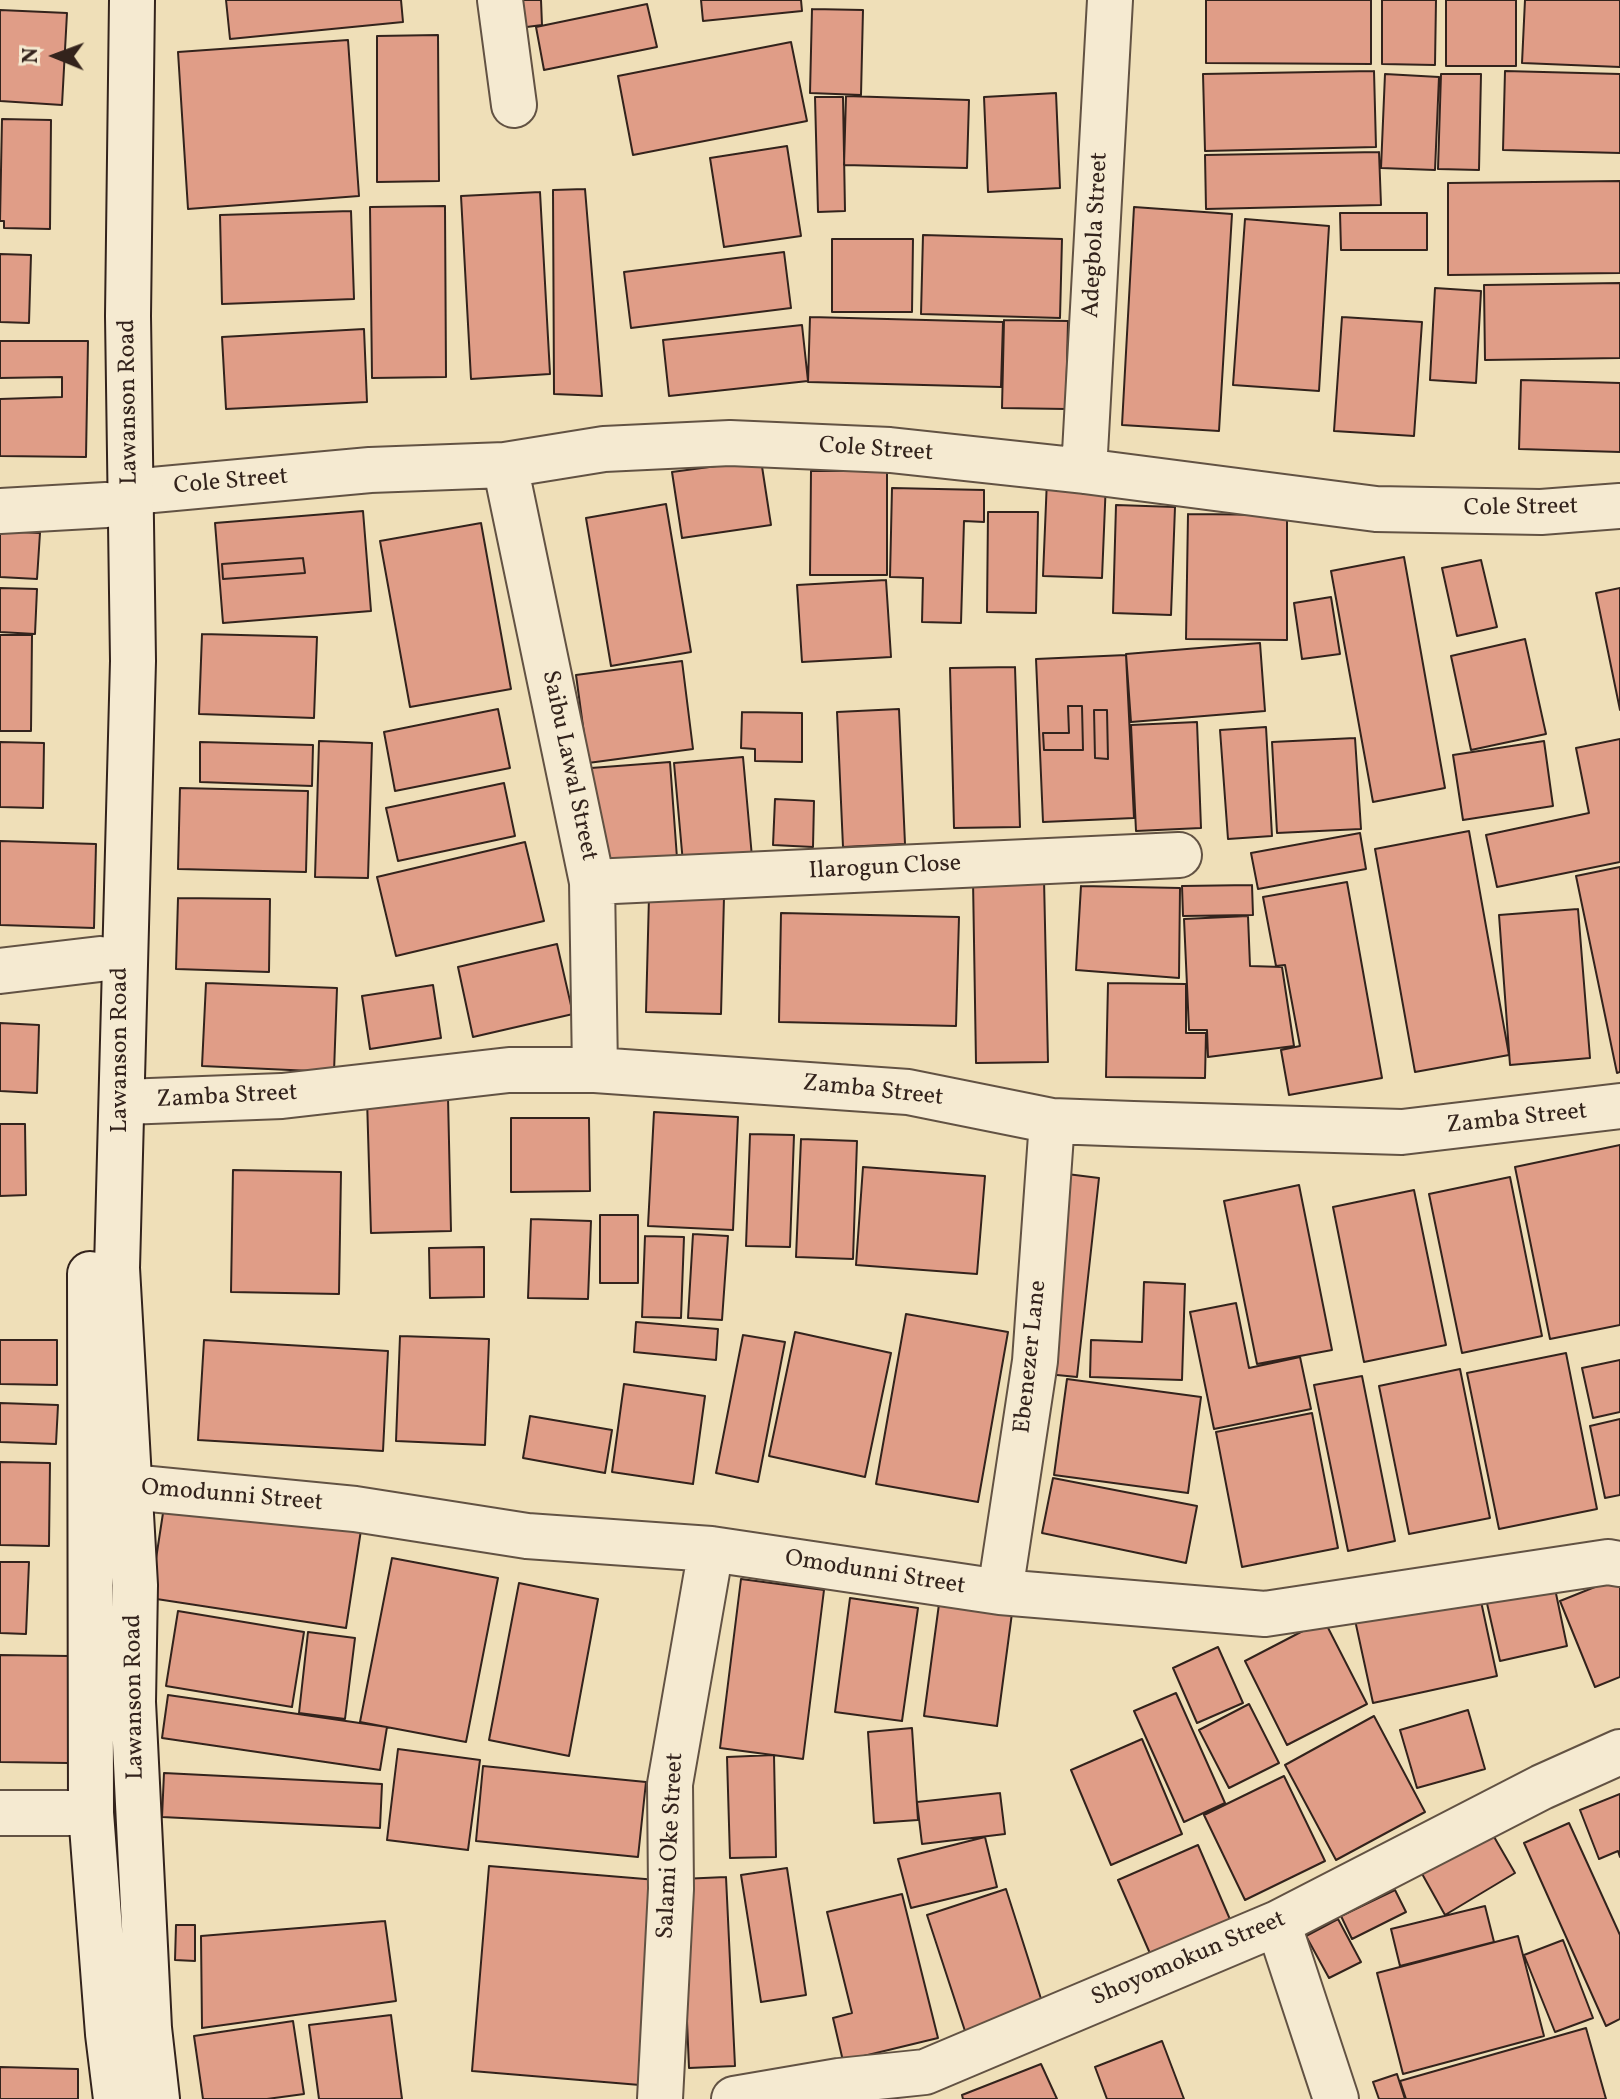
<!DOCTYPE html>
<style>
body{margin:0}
#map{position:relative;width:1620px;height:2099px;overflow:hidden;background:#efdfb8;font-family:Vollkorn,serif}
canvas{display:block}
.north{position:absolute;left:16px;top:16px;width:80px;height:80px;-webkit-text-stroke:6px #f5ead1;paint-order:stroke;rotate:271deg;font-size:22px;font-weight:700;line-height:32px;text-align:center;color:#33231c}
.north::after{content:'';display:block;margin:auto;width:28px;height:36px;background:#33231c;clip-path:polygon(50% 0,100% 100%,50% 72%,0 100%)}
</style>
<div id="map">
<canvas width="1620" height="2099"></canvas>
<div class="north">N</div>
</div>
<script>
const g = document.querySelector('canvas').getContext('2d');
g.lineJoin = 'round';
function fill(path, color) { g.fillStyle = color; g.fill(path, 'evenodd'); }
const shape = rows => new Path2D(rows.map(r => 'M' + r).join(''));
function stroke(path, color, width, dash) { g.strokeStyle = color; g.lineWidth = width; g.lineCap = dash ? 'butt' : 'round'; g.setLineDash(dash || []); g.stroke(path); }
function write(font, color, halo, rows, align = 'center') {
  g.font = font + ' Vollkorn,serif'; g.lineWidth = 6; g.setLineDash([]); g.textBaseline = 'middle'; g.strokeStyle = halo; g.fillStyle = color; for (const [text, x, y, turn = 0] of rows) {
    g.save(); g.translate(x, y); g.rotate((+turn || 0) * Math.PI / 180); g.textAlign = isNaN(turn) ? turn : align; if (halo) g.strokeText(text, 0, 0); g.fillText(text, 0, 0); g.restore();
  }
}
const building = shape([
 [226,0,401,0,403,22,230,39,226,0],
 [518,0,541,0,542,25,519,28,518,0],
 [701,0,801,0,802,11,703,21,701,0],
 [1206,0,1371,0,1371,64,1206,63,1206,0],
 [1382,0,1436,0,1435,65,1382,64,1382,0],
 [1446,0,1516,0,1516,66,1446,66,1446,0],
 [1525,0,1620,0,1620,67,1522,63,1525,0],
 [647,4,657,47,544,70,536,27,647,4],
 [812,9,863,10,861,95,810,93,812,9],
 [0,10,67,13,62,105,0,101,0,10],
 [438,35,439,181,377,182,377,36,438,35],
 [348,40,359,196,188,209,178,52,348,40],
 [791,42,807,121,633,155,618,76,791,42],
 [1374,71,1376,147,1205,151,1203,74,1374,71],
 [1505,71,1620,74,1620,153,1503,150,1505,71],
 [1385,74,1439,77,1435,170,1381,168,1385,74],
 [1441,74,1481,74,1479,170,1438,169,1441,74],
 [1056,93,1060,188,988,192,984,97,1056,93],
 [846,96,969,100,967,168,844,165,846,96],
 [815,97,843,97,845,211,818,212,815,97],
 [2,119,51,120,50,229,4,228,4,221,0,221,2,119],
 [787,146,801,236,724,247,710,158,787,146],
 [1379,152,1381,205,1206,209,1205,155,1379,152],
 [1620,181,1620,273,1448,275,1448,183,1620,181],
 [585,189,602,396,554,394,553,190,585,189],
 [540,192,550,374,471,379,461,196,540,192],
 [445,206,446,377,372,378,370,207,445,206],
 [1134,207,1232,214,1219,431,1122,425,1134,207],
 [351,211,354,299,222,304,220,215,351,211],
 [1340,213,1427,213,1427,250,1341,250,1340,213],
 [1245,219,1329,226,1319,391,1233,385,1245,219],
 [923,235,1062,239,1060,318,921,314,923,235],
 [832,239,913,239,912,312,832,312,832,239],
 [784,252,791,308,631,328,624,272,784,252],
 [0,254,31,255,29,323,0,322,0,254],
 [1620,283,1620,358,1485,360,1484,285,1620,283],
 [1435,288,1481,291,1476,383,1430,380,1435,288],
 [810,317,1003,322,1001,387,808,382,810,317],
 [1342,317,1422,322,1414,436,1334,431,1342,317],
 [1004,320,1068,321,1066,409,1002,408,1004,320],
 [802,325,808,381,669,396,663,340,802,325],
 [364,329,367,402,226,409,222,337,364,329],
 [0,341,88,341,86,457,0,456,0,399,62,397,62,377,0,378,0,341],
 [1521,380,1620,383,1620,452,1519,449,1521,380],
 [761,460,771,525,682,538,672,472,761,460],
 [811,471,887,471,887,575,810,575,811,471],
 [1047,479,1106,481,1102,578,1043,576,1047,479],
 [892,488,984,490,984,522,964,521,961,623,922,622,923,578,890,577,892,488],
 [666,504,691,652,611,666,586,518,666,504],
 [1116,505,1175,507,1171,615,1113,613,1116,505],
 [363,511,371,611,223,623,215,523,363,511],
 [303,558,305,573,223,579,222,564,303,558],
 [988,512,1038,512,1036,613,987,612,988,512],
 [1188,514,1287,515,1287,640,1186,639,1188,514],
 [481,523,511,689,410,707,380,541,481,523],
 [0,531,40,533,37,579,0,577,0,531],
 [1404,557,1445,788,1373,802,1331,571,1404,557],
 [303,558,305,573,223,579,222,564,303,558],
 [1481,560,1497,627,1457,636,1442,568,1481,560],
 [886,580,891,657,802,662,797,585,886,580],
 [0,588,37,589,35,634,0,632,0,588],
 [1620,588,1620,710,1596,593,1620,588],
 [1331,597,1340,654,1302,659,1294,603,1331,597],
 [202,634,317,637,314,718,199,714,202,634],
 [0,635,32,635,31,731,0,731,0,635],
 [1525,639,1546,734,1471,750,1451,656,1525,639],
 [1260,643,1265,711,1131,722,1126,654,1260,643],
 [1126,655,1134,818,1043,822,1036,659,1126,655],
 [1068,706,1082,706,1083,750,1044,750,1043,733,1069,733,1068,706],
 [1094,710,1107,710,1108,759,1095,758,1094,710],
 [682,661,693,749,588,763,576,675,682,661],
 [1015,667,1020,827,954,828,950,668,1015,667],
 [1068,706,1082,706,1083,750,1044,750,1043,733,1069,733,1068,706],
 [498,709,510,768,395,791,384,732,498,709],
 [899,709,905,844,843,847,837,712,899,709],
 [1094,710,1107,710,1108,759,1095,758,1094,710],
 [742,712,802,713,802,762,755,761,755,749,741,748,742,712],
 [1197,722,1201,828,1136,831,1131,725,1197,722],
 [1266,727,1272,836,1228,839,1220,730,1266,727],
 [1355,738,1361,829,1277,833,1272,742,1355,738],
 [1620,739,1620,862,1497,887,1486,835,1589,813,1576,748,1620,739],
 [319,741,372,743,368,878,315,877,319,741],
 [1544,741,1553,806,1463,820,1453,755,1544,741],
 [0,742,44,743,43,808,0,807,0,742],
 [200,742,313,745,312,786,200,782,200,742],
 [743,757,752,857,683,863,674,763,743,757],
 [670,762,677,858,597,863,591,768,670,762],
 [504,783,515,836,398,861,386,808,504,783],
 [180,788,308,791,306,872,178,869,180,788],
 [775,799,814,801,813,847,773,845,775,799],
 [1469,831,1509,1055,1415,1072,1375,849,1469,831],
 [1360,833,1366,869,1258,889,1251,853,1360,833],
 [0,841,96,844,94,928,0,925,0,841],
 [525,842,544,921,396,956,377,877,525,842],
 [1620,867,1620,1072,1617,1073,1576,876,1620,867],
 [1044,879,1048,1062,976,1063,973,880,1044,879],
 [1347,882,1382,1078,1289,1095,1281,1050,1300,1046,1285,965,1276,966,1263,897,1347,882],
 [1252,885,1253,915,1183,916,1182,886,1252,885],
 [1081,886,1180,888,1179,978,1076,970,1081,886],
 [649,896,724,897,721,1014,646,1012,649,896],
 [178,898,270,899,269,972,176,969,178,898],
 [1578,909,1590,1058,1510,1065,1499,915,1578,909],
 [781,913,959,917,956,1026,779,1022,781,913],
 [1248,916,1250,966,1282,967,1294,1046,1208,1057,1207,1030,1189,1030,1184,919,1248,916],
 [557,944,573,1014,473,1037,458,967,557,944],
 [206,983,337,988,334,1072,202,1066,206,983],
 [1108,983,1186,984,1186,1033,1206,1033,1205,1078,1106,1077,1108,983],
 [433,985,441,1038,370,1049,362,996,433,985],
 [0,1023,39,1025,37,1093,0,1091,0,1023],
 [448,1097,451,1231,371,1233,367,1099,448,1097],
 [654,1112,738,1117,733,1230,648,1226,654,1112],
 [511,1118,589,1118,590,1191,511,1192,511,1118],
 [0,1124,25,1124,26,1195,0,1196,0,1124],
 [750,1134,794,1135,790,1247,746,1246,750,1134],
 [801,1139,857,1141,853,1259,796,1257,801,1139],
 [1620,1145,1620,1325,1550,1339,1515,1167,1620,1145],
 [863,1167,985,1176,977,1274,856,1265,863,1167],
 [233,1170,341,1172,339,1294,231,1292,233,1170],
 [1059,1173,1099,1178,1077,1377,1037,1373,1059,1173],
 [1510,1177,1542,1336,1462,1353,1429,1194,1510,1177],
 [1299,1185,1332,1350,1257,1364,1224,1201,1299,1185],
 [1414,1190,1446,1345,1364,1362,1333,1207,1414,1190],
 [600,1215,638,1215,638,1283,600,1283,600,1215],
 [531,1219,591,1221,588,1299,528,1298,531,1219],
 [693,1234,728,1236,722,1320,688,1318,693,1234],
 [645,1236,684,1237,681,1318,642,1317,645,1236],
 [484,1247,484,1297,430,1298,429,1248,484,1247],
 [1144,1282,1185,1284,1182,1380,1090,1377,1091,1340,1142,1342,1144,1282],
 [1236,1303,1249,1368,1300,1357,1311,1409,1214,1429,1190,1312,1236,1303],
 [906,1314,1008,1332,978,1502,876,1484,906,1314],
 [636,1322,718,1329,716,1360,634,1352,636,1322],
 [795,1332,891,1353,865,1477,769,1456,795,1332],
 [743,1335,785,1342,758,1482,716,1473,743,1335],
 [400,1336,489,1339,485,1445,396,1441,400,1336],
 [0,1340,57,1340,57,1385,0,1384,0,1340],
 [204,1340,388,1351,383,1451,198,1440,204,1340],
 [1566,1353,1597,1509,1499,1529,1467,1373,1566,1353],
 [1620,1360,1620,1412,1593,1418,1582,1368,1620,1360],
 [1460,1369,1490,1518,1409,1534,1379,1386,1460,1369],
 [1362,1376,1395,1541,1348,1551,1314,1385,1362,1376],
 [1067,1379,1201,1397,1188,1493,1054,1475,1067,1379],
 [624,1384,705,1396,693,1484,612,1472,624,1384],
 [0,1403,58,1405,56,1444,0,1442,0,1403],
 [1312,1413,1338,1548,1242,1567,1216,1432,1312,1413],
 [530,1416,612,1430,605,1473,523,1458,530,1416],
 [1620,1419,1620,1495,1605,1498,1590,1426,1620,1419],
 [0,1462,50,1463,49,1546,0,1545,0,1462],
 [1053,1478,1197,1506,1186,1563,1042,1533,1053,1478],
 [165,1500,361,1530,346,1628,150,1598,165,1500],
 [392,1558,498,1578,466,1742,360,1722,392,1558],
 [0,1562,29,1562,26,1634,0,1633,0,1562],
 [1620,1577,1620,1677,1595,1687,1560,1601,1620,1577],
 [741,1579,824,1590,803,1759,720,1748,741,1579],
 [519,1583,598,1599,569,1756,489,1740,519,1583],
 [1554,1584,1567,1646,1500,1661,1486,1599,1554,1584],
 [1479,1592,1497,1676,1373,1703,1355,1620,1479,1592],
 [850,1598,918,1608,902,1721,835,1712,850,1598],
 [939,1604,1012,1613,997,1726,924,1716,939,1604],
 [178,1611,304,1632,292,1707,166,1686,178,1611],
 [1324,1620,1367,1704,1287,1745,1245,1661,1324,1620],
 [308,1632,355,1638,345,1719,299,1713,308,1632],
 [1218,1647,1243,1703,1197,1723,1173,1668,1218,1647],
 [0,1655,69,1656,68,1763,0,1762,0,1655],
 [1176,1693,1225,1803,1184,1822,1134,1711,1176,1693],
 [168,1695,387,1727,380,1770,162,1738,168,1695],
 [1249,1704,1279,1763,1229,1788,1199,1730,1249,1704],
 [1468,1710,1485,1769,1417,1788,1400,1730,1468,1710],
 [1374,1716,1425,1812,1336,1860,1285,1765,1374,1716],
 [912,1728,918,1820,874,1823,868,1732,912,1728],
 [1142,1739,1182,1834,1111,1865,1071,1770,1142,1739],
 [398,1749,480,1760,468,1850,387,1840,398,1749],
 [774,1755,776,1857,730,1858,727,1757,774,1755],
 [483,1766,646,1782,638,1857,476,1841,483,1766],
 [164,1773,382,1784,380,1828,162,1817,164,1773],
 [1284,1776,1325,1861,1245,1900,1204,1815,1284,1776],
 [1000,1793,1005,1834,922,1844,917,1802,1000,1793],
 [1620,1794,1620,1857,1618,1851,1599,1859,1580,1810,1620,1794],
 [1486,1823,1515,1873,1445,1915,1416,1863,1486,1823],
 [1569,1823,1620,1935,1620,2019,1606,2026,1524,1843,1569,1823],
 [985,1837,997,1887,911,1908,898,1859,985,1837],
 [1198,1845,1232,1924,1152,1958,1118,1880,1198,1845],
 [489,1866,657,1880,640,2085,472,2071,489,1866],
 [787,1868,806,1995,761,2002,741,1875,787,1868],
 [726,1877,735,2066,689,2068,681,1879,726,1877],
 [1006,1889,1043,2005,965,2031,927,1915,1006,1889],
 [1395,1890,1406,1912,1352,1939,1341,1916,1395,1890],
 [902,1894,938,2038,843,2061,833,2018,852,2013,827,1912,902,1894],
 [1485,1906,1494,1942,1400,1966,1391,1929,1485,1906],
 [1338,1919,1361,1962,1329,1978,1306,1936,1338,1919],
 [385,1921,396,2001,202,2028,201,1936,385,1921],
 [176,1925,195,1925,195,1961,175,1960,176,1925],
 [1518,1936,1544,2036,1403,2074,1377,1973,1518,1936],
 [1563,1940,1593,2018,1555,2032,1524,1955,1563,1940],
 [391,2015,402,2099,319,2099,309,2025,391,2015],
 [293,2021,304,2094,267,2099,203,2099,194,2036,293,2021],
 [1586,2028,1606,2099,1406,2099,1400,2081,1586,2028],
 [1162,2041,1184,2099,1107,2099,1095,2067,1162,2041],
 [1041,2064,1057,2099,963,2099,962,2095,1041,2064],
 [0,2067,78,2069,78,2099,0,2099,0,2067],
 [1397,2074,1405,2099,1379,2099,1373,2082,1397,2074]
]);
const minor = shape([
 [500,0,514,105],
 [505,465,592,882,595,1070],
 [1084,471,1110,0],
 [131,492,370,470,505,465,604,449,730,443,890,450,1084,471,1376,509,1541,512,1620,506],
 [0,511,106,505],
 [592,882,1179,855],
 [0,971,100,959],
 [124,1102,282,1096,509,1070,595,1070,908,1092,1052,1121,1133,1124,1402,1132,1620,1106],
 [130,1487,355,1509,527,1536,711,1549,1000,1592,1265,1614,1608,1562,1620,1564],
 [1000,1592,1035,1361,1052,1121],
 [0,1813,91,1813],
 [1278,1923,1336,2099],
 [660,2099,671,1889,670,1784,711,1549],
 [734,2099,839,2081,925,2072,1278,1923,1542,1787,1620,1752]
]);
const secondary = shape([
 [132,0,128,316,133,661,117,1268,135,1585,133,1702,149,2028,157,2099],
 [90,1274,91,1813,108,2034,116,2099]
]);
const streetNames = [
 ["Adegbola Street",1097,235,-87],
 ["Lawanson Road",130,402,-91],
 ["Cole Street",876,451,4],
 ["Cole Street",231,483,-5],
 ["Cole Street",1521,509,-1],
 ["Saibu Lawal Street",568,766,78],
 ["Ilarogun Close",885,869,-3],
 ["Lawanson Road",122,1050,-90],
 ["Zamba Street",873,1092,6],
 ["Zamba Street",227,1098,-3],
 ["Zamba Street",1517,1120,-6],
 ["Ebenezer Lane",1032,1357,-84],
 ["Omodunni Street",232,1497,5],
 ["Omodunni Street",875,1574,9],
 ["Lawanson Road",136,1697,-91],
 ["Salami Oke Street",672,1846,-87],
 ["Shoyomokun Street",1189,1960,-23]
];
fill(building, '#e09d87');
stroke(building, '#33231c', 2);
stroke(minor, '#625243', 48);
stroke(secondary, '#33231c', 48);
stroke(minor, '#f5ead1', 44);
stroke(secondary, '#f5ead1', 44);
write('24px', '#33231c', '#f5ead1', streetNames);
</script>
